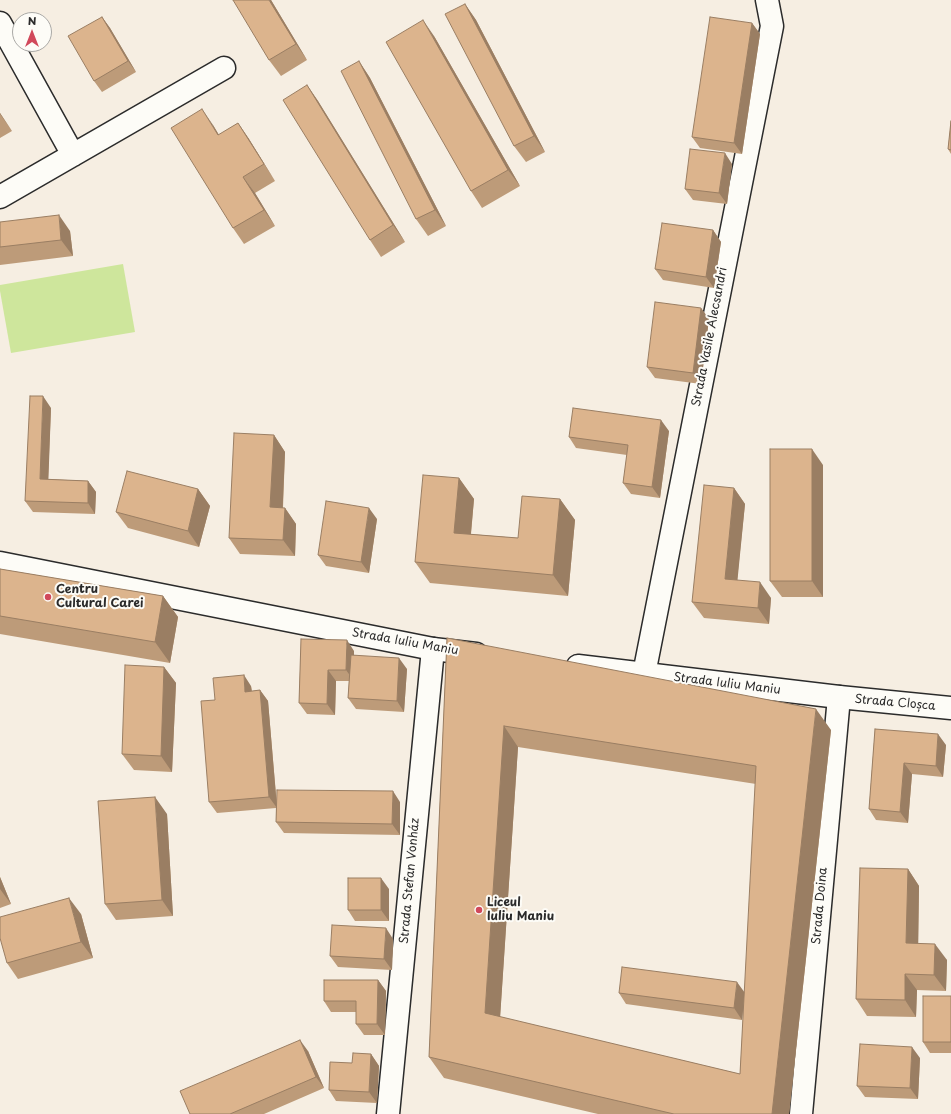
<!DOCTYPE html>
<meta charset="utf-8">
<style>
body{margin:0}
#map{position:relative;width:951px;height:1114px;overflow:hidden;background:#f6eee2;font-family:"Playpen Sans",sans-serif}
canvas{display:block}
.north{position:absolute;left:12px;top:12px;width:40px;height:40px;box-sizing:border-box;background:#fdfcf7;border:1px solid #a9a8a5;border-radius:50%;rotate:0deg;font-size:11px;font-weight:700;line-height:16px;text-align:center;color:#2b2b2b}
.north::after{content:'';display:block;margin:auto;width:14px;height:18px;background:#d1495b;clip-path:polygon(50% 0,100% 100%,50% 72%,0 100%)}
</style>
<div id="map">
<canvas width="951" height="1114"></canvas>
<div class="north">N</div>
</div>
<script>
const g = document.querySelector('canvas').getContext('2d');
g.lineJoin = 'round';
function fill(path, color) { g.fillStyle = color; g.fill(path, 'evenodd'); }
const shape = rows => new Path2D(rows.map(r => 'M' + r).join(''));
function stroke(path, color, width, dash) { g.strokeStyle = color; g.lineWidth = width; g.lineCap = dash ? 'butt' : 'round'; g.setLineDash(dash || []); g.stroke(path); }
function write(font, color, halo, rows, align = 'center') {
  g.font = font + ' "Playpen Sans",sans-serif'; g.lineWidth = 4; g.setLineDash([]); g.textBaseline = 'middle'; g.strokeStyle = halo; g.fillStyle = color; for (const [text, x, y, turn = 0] of rows) {
    g.save(); g.translate(x, y); g.rotate((+turn || 0) * Math.PI / 180); g.textAlign = isNaN(turn) ? turn : align; if (halo) g.strokeText(text, 0, 0); g.fillText(text, 0, 0); g.restore();
  }
}
const green = shape([
 [123,264,135,332,11,353,0,291,0,285]
]);
const street = shape([
 [0,23,73,155],
 [0,197,224,68],
 [644,674,772,26,767,0],
 [388,1114,433,649],
 [801,1114,839,697]
]);
const secondary = shape([
 [0,563,433,649,476,654],
 [578,666,839,697,951,708]
]);
const wall = shape([
 [271,0,307,60,281,76,269,60],
 [465,4,476,20,545,152,526,162,514,146],
 [102,17,110,28,136,72,102,92,94,81],
 [752,23,760,34,742,154,700,148,692,137],
 [434,36,520,186,482,208,471,191],
 [359,61,370,78,446,226,428,236,416,219],
 [307,85,318,101,405,242,381,257,370,240],
 [0,113,12,131,0,138],
 [951,121,951,154,948,149],
 [238,123,249,139,275,181,255,193,275,226,244,244,233,228,213,125,219,135],
 [732,164,727,204,693,200,685,189],
 [0,222,70,231,73,256,0,265],
 [713,230,721,242,714,288,663,280,655,269],
 [701,308,709,319,701,384,655,378,647,367],
 [51,408,48,479,88,481,96,492,95,514,33,512,25,501],
 [669,431,660,498,631,494,623,483,627,455,576,448,569,437],
 [274,435,285,452,283,508,285,508,296,524,295,556,240,554,229,538],
 [823,465,823,597,782,597,770,581],
 [459,478,474,499,471,534,518,538,560,499,575,520,568,596,430,583,415,562],
 [734,488,745,504,737,580,771,598,769,624,704,618,692,602],
 [198,489,210,506,199,547,128,528,116,512],
 [377,519,369,573,326,566,318,555],
 [0,569,163,596,178,617,170,663,0,634],
 [447,638,831,730,789,1114,598,1114,444,1078,429,1057],
 [518,747,756,784,745,992,619,993,626,1004,742,1020,744,1001,740,1074,500,1017],
 [301,639,354,651,354,655,407,669,404,712,356,709,348,698,349,681,336,681,335,715,307,714,299,703],
 [164,667,176,683,172,772,134,770,122,754],
 [251,686,252,691,260,690,268,701,277,806,400,802,400,835,284,833,276,822,276,808,217,813,209,802,215,700],
 [875,729,946,745,943,777,912,774,908,823,876,820,869,809],
 [167,814,173,916,116,920,105,904],
 [908,869,919,886,918,944,947,960,946,991,917,990,916,1017,867,1016,856,999],
 [0,877,11,904,0,908],
 [389,889,389,921,355,921,348,910],
 [81,914,93,958,18,979,7,963],
 [393,939,392,970,338,967,330,956],
 [378,980,386,991,385,1035,364,1035,356,1024,356,1012,331,1012,324,1001],
 [951,996,951,1053,930,1053,923,1042],
 [308,1051,324,1088,264,1114,190,1114],
 [371,1054,379,1066,377,1103,336,1101,329,1090,352,1063],
 [920,1058,918,1099,865,1097,857,1086]
]);
const shadedWall = shape([
 [269,0,271,0,307,60,296,44],
 [465,4,476,20,545,152,534,136],
 [102,17,110,28,136,72,128,61],
 [423,20,434,36,520,186,508,170],
 [752,23,760,34,742,154,734,143],
 [359,61,370,78,446,226,435,210],
 [307,85,318,101,405,242,393,225],
 [202,109,213,125,229,152,218,135],
 [0,113,12,131,0,114],
 [238,123,249,139,275,181,264,164],
 [725,153,732,164,727,204,719,193],
 [243,177,255,193,275,226,264,210],
 [59,215,70,231,73,256,61,240],
 [713,230,721,242,714,288,706,277],
 [701,308,709,319,701,384,693,373],
 [43,396,51,408,48,490,40,479],
 [661,420,669,431,660,498,652,487],
 [274,435,285,452,282,523,270,507],
 [812,449,823,465,823,597,812,581],
 [459,478,474,499,469,554,454,533],
 [88,481,96,492,95,514,88,503],
 [734,488,745,504,736,595,725,579],
 [198,489,210,506,199,547,188,531],
 [560,499,575,520,568,596,553,575],
 [285,508,296,524,295,556,283,540],
 [369,508,377,519,369,573,361,562],
 [760,582,771,598,769,624,758,608],
 [163,596,178,617,170,663,155,642],
 [347,640,354,651,354,681,346,670],
 [399,658,407,669,404,712,397,701],
 [164,667,176,683,172,772,161,756],
 [328,670,336,681,335,715,327,704],
 [244,675,251,686,253,703,245,692],
 [260,690,268,701,277,808,269,797],
 [816,709,831,730,789,1114,772,1114],
 [504,726,518,747,499,1034,485,1013],
 [938,734,946,745,943,777,936,766],
 [904,763,912,774,908,823,900,812],
 [393,791,400,802,400,835,392,824],
 [155,797,167,814,173,916,162,900],
 [908,869,919,886,918,959,906,943],
 [0,877,11,904,0,889],
 [381,878,389,889,389,921,381,910],
 [69,898,81,914,93,958,81,942],
 [386,928,393,939,392,970,384,959],
 [935,944,947,960,946,991,934,975],
 [905,974,917,990,916,1017,905,1000],
 [378,980,386,991,385,1035,377,1024],
 [737,982,745,993,742,1020,734,1008],
 [300,1040,308,1051,324,1088,316,1077],
 [912,1047,920,1058,918,1099,910,1088],
 [371,1054,379,1066,377,1103,369,1092]
]);
const building = shape([
 [233,0,269,0,296,44,269,60,233,0],
 [465,4,534,136,514,146,445,14,465,4],
 [102,17,128,61,94,81,68,36,102,17],
 [710,17,752,23,734,143,692,137,710,17],
 [423,20,508,170,471,191,386,42,423,20],
 [359,61,435,210,416,219,341,71,359,61],
 [307,85,393,225,370,240,283,100,307,85],
 [202,109,218,135,238,123,264,164,243,177,264,210,233,228,171,128,202,109],
 [951,121,951,150,948,149,951,121],
 [690,149,725,153,719,193,685,189,690,149],
 [59,215,61,240,0,247,0,222,59,215],
 [662,223,713,230,706,277,655,269,662,223],
 [655,302,701,308,693,373,647,367,655,302],
 [30,396,43,396,40,479,88,481,88,503,25,501,30,396],
 [573,408,661,420,652,487,623,483,628,445,569,437,573,408],
 [234,433,274,435,270,507,285,508,283,540,229,538,234,433],
 [770,449,812,449,812,581,770,581,770,449],
 [127,471,198,489,188,531,116,512,127,471],
 [423,475,459,478,454,533,518,538,522,496,560,499,553,575,415,562,423,475],
 [704,485,734,488,725,579,760,582,758,608,692,602,704,485],
 [326,501,369,508,361,562,318,555,326,501],
 [0,569,163,596,155,642,0,616,0,569],
 [447,638,816,709,772,1114,674,1114,429,1057,447,638],
 [504,726,756,766,740,1074,485,1013,504,726],
 [301,639,347,640,346,670,328,670,327,704,299,703,301,639],
 [351,655,399,658,397,701,348,698,351,655],
 [125,665,164,667,161,756,122,754,125,665],
 [244,675,245,692,260,690,269,797,209,802,201,701,215,700,213,678,244,675],
 [875,729,938,734,936,766,904,763,900,812,869,809,875,729],
 [277,790,393,791,392,824,276,822,277,790],
 [155,797,162,900,105,904,98,801,155,797],
 [860,868,908,869,906,943,935,944,934,975,905,974,905,1000,856,999,860,868],
 [348,878,381,878,381,910,348,910,348,878],
 [69,898,81,942,7,963,0,938,0,917,69,898],
 [332,925,386,928,384,959,330,956,332,925],
 [622,967,737,982,734,1008,619,993,622,967],
 [324,980,378,980,377,1024,356,1024,356,1001,324,1001,324,980],
 [923,996,951,996,951,1042,923,1042,923,996],
 [300,1040,316,1077,230,1114,190,1114,180,1091,300,1040],
 [860,1044,912,1047,910,1088,857,1086,860,1044],
 [353,1053,371,1054,369,1092,329,1090,330,1062,352,1063,353,1053]
]);
const markers = [
 [48,597,4,"#d1495b"],
 [479,910,4,"#d1495b"]
];
const streetNames = [
 ["Strada Vasile Alecsandri",710,337,-79],
 ["Strada Iuliu Maniu",405,642,10],
 ["Strada Iuliu Maniu",727,684,7],
 ["Strada Cloșca",895,703,5],
 ["Strada Stefan Vonház",410,881,-85],
 ["Strada Doina",820,906,-85]
];
const poiNames = [
 ["Centru",56,590],
 ["Cultural Carei",56,604],
 ["Liceul",487,903],
 ["Iuliu Maniu",487,917]
];
fill(green, '#cee69c');
stroke(street, '#2b2b2b', 25);
stroke(secondary, '#2b2b2b', 25);
stroke(street, '#fdfcf7', 22);
stroke(secondary, '#fdfcf7', 22);
fill(wall, '#bd9b79');
fill(shadedWall, '#9a7e63');
fill(building, '#dcb48d');
stroke(building, '#9a7e63', 1);
for (const [x, y, r, color] of markers) { const dot = new Path2D(); dot.arc(x, y, r, 0, 2 * Math.PI); g.fillStyle = color; g.fill(dot); stroke(dot, '#fdfcf7', 1.5); }
write('12px', '#2b2b2b', '#fdfcf7', streetNames);
write('bold 12px', '#2b2b2b', '#fdfcf7', poiNames, 'left');
</script>
